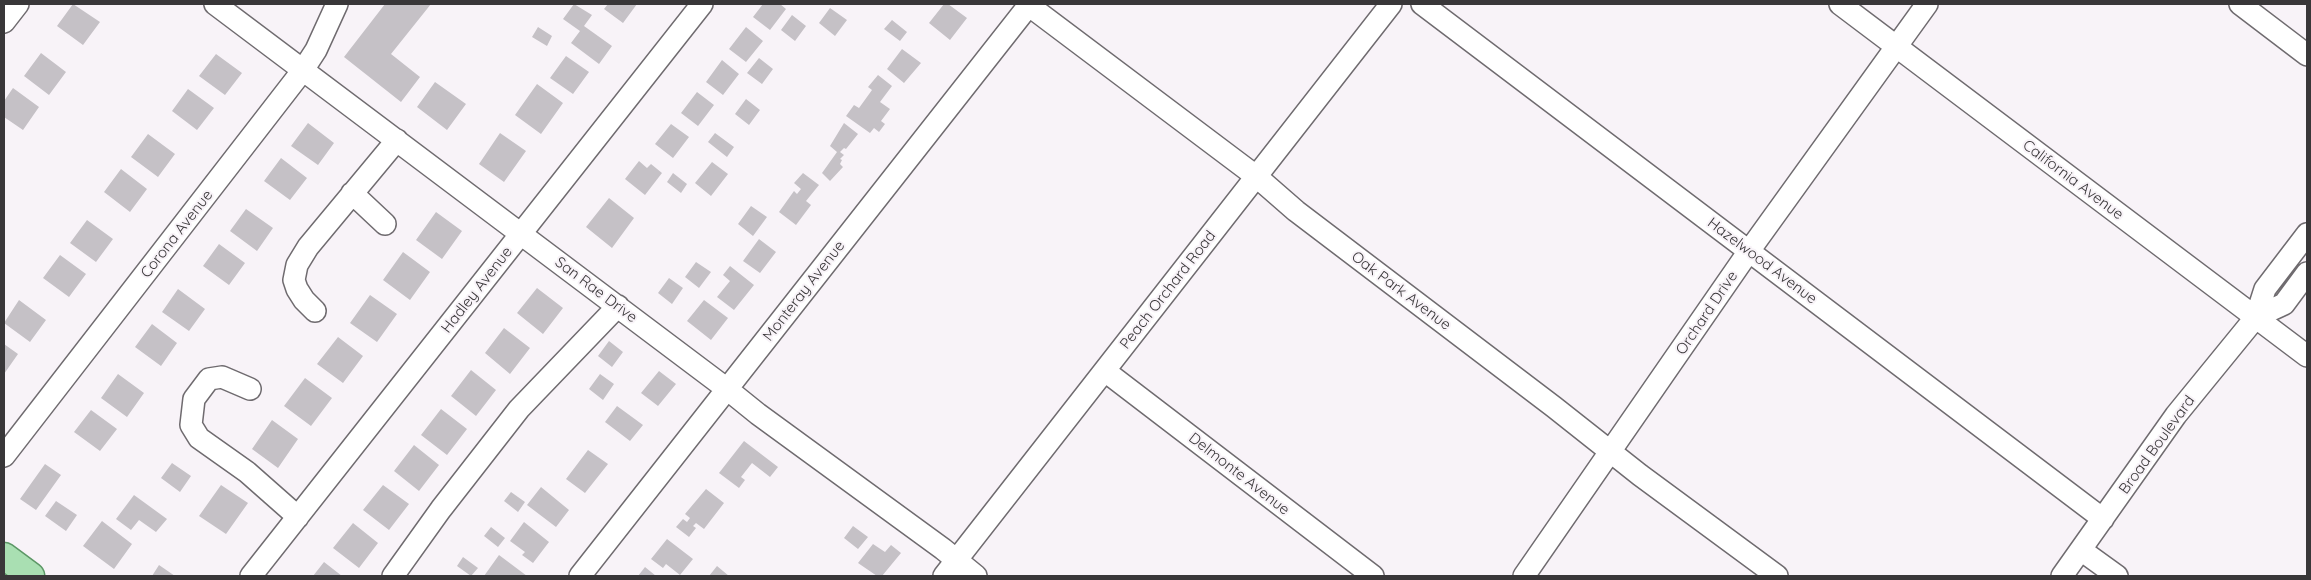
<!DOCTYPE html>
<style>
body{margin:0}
#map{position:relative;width:2311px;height:580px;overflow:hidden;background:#f8f3f8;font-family:Quicksand,sans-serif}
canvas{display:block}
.frame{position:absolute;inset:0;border:5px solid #393739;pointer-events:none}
</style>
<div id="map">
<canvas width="2311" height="580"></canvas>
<div class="frame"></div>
</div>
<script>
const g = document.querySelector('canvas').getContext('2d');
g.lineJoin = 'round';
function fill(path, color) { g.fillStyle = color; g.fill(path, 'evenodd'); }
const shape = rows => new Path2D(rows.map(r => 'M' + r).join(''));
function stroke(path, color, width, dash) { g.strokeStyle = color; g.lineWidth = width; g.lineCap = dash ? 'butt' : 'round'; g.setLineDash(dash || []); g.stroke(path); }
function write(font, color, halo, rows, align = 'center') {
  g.font = font + ' Quicksand,sans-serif'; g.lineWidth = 4; g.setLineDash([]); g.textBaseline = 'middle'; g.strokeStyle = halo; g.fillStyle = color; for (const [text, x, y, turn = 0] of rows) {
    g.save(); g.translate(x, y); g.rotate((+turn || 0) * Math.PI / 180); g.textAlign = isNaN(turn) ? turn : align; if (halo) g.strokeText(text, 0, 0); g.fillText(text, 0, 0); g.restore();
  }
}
const building = shape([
 [73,4,100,22,83,45,57,26],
 [385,4,431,4,391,54,420,77,401,102,344,57],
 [574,4,592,15,584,26,612,46,599,64,571,43,580,31,563,19],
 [608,4,637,4,623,23,604,9],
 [763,4,780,4,786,9,770,30,753,17],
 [944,4,948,4,967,18,950,40,929,23],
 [830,8,847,20,835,36,819,23],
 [792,15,806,26,795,41,781,30],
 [892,20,907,32,900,41,884,29],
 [538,27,552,36,547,46,532,37],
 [746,27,763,41,746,62,729,49],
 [902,49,921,63,904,83,887,69],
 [41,53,66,72,49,95,24,76],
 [216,54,242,73,225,95,199,76],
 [566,56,589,72,573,94,550,78],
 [759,58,773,69,762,84,747,73],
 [722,60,739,74,723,95,706,82],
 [878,75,892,86,880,102,890,109,881,121,885,124,879,132,874,128,870,133,846,116,854,105,859,108,872,90,868,87],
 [435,82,466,104,447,130,417,107],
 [537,84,563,103,541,134,515,115],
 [13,88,39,107,23,130,4,117,4,101],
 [188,89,214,108,197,130,172,111],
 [697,92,714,105,698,126,681,113],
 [746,99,760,110,749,125,735,114],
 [308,123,334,143,318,165,291,146],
 [844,123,858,134,846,149,844,148,840,152,844,155,840,159,842,160,840,164,843,167,830,181,822,173,837,152,830,146],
 [671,124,689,137,673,158,655,144],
 [500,133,526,151,504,182,479,164],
 [715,133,734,147,727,157,708,142],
 [148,134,175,154,158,177,131,157],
 [281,158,307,178,290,200,264,181],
 [639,161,647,168,651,164,662,173,645,195,625,179],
 [712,162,728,174,711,196,695,183],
 [121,169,147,189,130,212,104,192],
 [673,173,687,184,681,193,667,182],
 [803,173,819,185,806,201,811,205,796,225,779,212,794,191,797,194,801,189,794,183],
 [609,198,634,218,612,248,586,227],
 [751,206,767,217,753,236,738,224],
 [246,209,273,228,257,251,230,231],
 [436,212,462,231,442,259,416,240],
 [87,220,113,239,96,262,70,243],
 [759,239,776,252,760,273,743,261],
 [219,244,245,263,229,285,203,266],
 [403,252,430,272,410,300,383,280],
 [60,255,86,274,69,297,43,278],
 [696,262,711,272,699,288,685,277],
 [730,266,754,285,734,310,717,297,730,281,723,275],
 [669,278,683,288,672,304,658,293],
 [537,288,563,308,543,334,517,313],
 [178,289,205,309,189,331,162,312],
 [370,295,397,314,377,342,350,323],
 [19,300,46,320,30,342,4,323],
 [704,300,728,318,711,340,687,321],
 [152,324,177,343,161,366,135,347],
 [504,328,530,348,510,374,485,353],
 [338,337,363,356,343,383,317,364],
 [609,341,623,352,612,367,598,356],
 [4,344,18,354,4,374],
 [471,370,496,390,476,416,451,396],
 [659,371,676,384,658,406,641,393],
 [118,374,144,393,127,417,101,398],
 [600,374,614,384,603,400,589,389],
 [305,378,332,398,311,426,284,406],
 [617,406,643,425,630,441,605,422],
 [441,409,467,429,447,455,421,435],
 [91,410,117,429,100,451,74,432],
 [272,420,298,439,278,468,252,449],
 [744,441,778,467,770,477,752,463,741,477,745,480,739,488,719,473],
 [414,445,439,465,419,491,394,471],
 [588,450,608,464,585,493,566,479],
 [172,463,191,476,180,492,161,478],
 [45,464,61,475,36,510,20,499],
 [221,485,248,503,226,534,199,516],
 [383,485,409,504,389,530,363,510],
 [541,487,569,510,556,527,527,505],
 [706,489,724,503,704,529,696,523,693,526,696,528,689,537,676,527,683,519,687,522,690,518,685,514],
 [511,492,525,502,518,512,504,501],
 [134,495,167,519,156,532,139,520,131,530,116,519],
 [56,501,77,515,66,531,45,516],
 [102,521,132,544,114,569,83,546],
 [524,522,549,542,533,563,522,555,525,552,510,541],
 [353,523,378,543,359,568,333,548],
 [853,526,868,537,858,549,844,538],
 [491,527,505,538,498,547,484,536],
 [667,539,693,559,680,575,666,564,663,568,651,559],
 [873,544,885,552,891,545,901,553,882,576,877,576,858,563],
 [499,555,527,576,484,576],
 [463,557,478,568,471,576,457,566],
 [324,562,342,576,313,576],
 [159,565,175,576,152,576],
 [717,566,729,576,709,576],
 [645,567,656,576,638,576]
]);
const minor = shape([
 [215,4,727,389,758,414,943,549,976,576],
 [1027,4,1257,177,1296,211,1554,407,1640,475,1777,576],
 [1422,4,2103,519],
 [1840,4,2307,356],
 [2240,4,2307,55],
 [4,22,18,4],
 [352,193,385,224],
 [315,311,304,300,297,289,294,280,297,265,308,247,397,140],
 [2256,317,2284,304,2307,273],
 [1105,371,1373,576],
 [250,389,222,377,209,379,194,399,191,425,199,438,247,472,298,517],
 [4,456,303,70,316,50,337,4],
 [2081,550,2117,576],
 [251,576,702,4],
 [393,576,441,509,519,409,618,306],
 [580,576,1029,5],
 [944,576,1391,4],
 [1524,576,1749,251,1927,4],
 [2062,576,2176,415,2256,317,2265,289,2307,234]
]);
const major = shape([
 [4,556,31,576]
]);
const streetNames = [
 ["California Avenue",2073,180,37],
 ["Corona Avenue",177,234,-52],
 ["Hazelwood Avenue",1762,261,37],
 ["Hadley Avenue",477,290,-52],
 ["San Rae Drive",596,290,37],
 ["Peach Orchard Road",1168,290,-52],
 ["Monteray Avenue",804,291,-52],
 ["Oak Park Avenue",1401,291,37],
 ["Orchard Drive",1707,313,-56],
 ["Broad Boulevard",2157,445,-54],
 ["Delmonte Avenue",1239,474,38]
];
fill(building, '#c5c1c6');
stroke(minor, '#6f6b6f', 24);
stroke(major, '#5c9766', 29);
stroke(minor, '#fff', 21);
stroke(major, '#a9dfb2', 26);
write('15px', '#393739', '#f8f3f8', streetNames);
</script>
